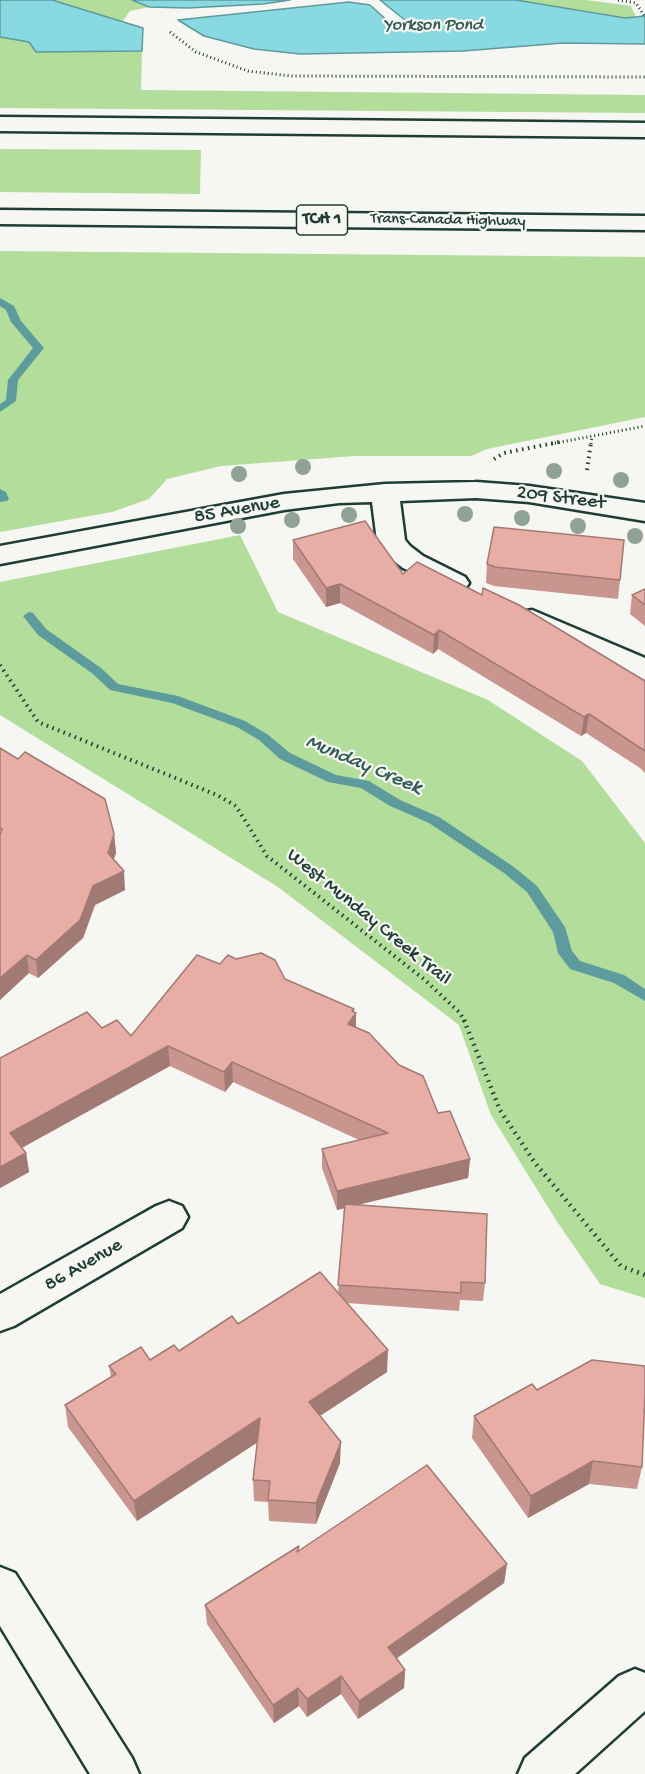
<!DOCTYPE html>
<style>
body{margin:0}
canvas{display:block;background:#f6f6f2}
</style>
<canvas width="645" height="1774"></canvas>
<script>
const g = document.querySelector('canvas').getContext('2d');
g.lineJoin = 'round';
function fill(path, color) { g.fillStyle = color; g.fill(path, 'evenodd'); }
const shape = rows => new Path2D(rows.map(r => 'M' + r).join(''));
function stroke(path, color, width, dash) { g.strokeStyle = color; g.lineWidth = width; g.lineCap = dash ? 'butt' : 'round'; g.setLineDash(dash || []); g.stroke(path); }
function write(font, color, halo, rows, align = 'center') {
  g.font = font + ' "Gochi Hand",sans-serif'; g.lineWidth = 4.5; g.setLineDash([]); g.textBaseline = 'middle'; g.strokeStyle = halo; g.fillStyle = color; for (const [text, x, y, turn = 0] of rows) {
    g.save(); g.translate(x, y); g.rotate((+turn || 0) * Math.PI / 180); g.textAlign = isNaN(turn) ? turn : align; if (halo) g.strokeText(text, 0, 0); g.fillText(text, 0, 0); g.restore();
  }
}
const green = shape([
 [52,0,132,0,149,7,130,11,122,22],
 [516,0,586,0,617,4,631,6,636,17,625,18],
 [0,37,30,42,36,52,142,51,141,90,645,95,645,113,0,108],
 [0,149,201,150,200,194,0,192],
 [0,251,645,257,645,417,487,449,471,456,354,456,221,466,167,479,149,499,112,512,0,532],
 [240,535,278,612,488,700,582,761,645,843,645,1298,600,1284,556,1220,491,1115,459,1025,278,887,0,715,0,582]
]);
const water = shape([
 [0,0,52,0,143,28,142,51,36,52,29,42,0,37,0,0],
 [132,0,290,0,263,4,188,8,149,7,132,0],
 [380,0,516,0,625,18,645,16,645,44,563,43,463,51,300,54,254,49,204,36,178,20,349,2,370,5,390,23,406,21,380,0]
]);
const stream = shape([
 [0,298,14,306,21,321,44,348,18,380,16,401,0,412,0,404,6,400,8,380,33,348,11,322,6,310,0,306,0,298],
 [0,489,6,492,9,499,7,501,0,502,0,489],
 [29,612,33,613,46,629,101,668,118,684,178,696,245,721,267,734,290,753,336,775,369,781,400,800,439,817,514,867,537,886,565,927,572,951,580,961,624,975,645,989,645,1001,614,983,570,969,558,953,553,932,527,892,504,873,429,823,390,806,361,788,328,782,280,759,259,740,237,727,172,703,110,690,93,674,38,635,23,616,29,612]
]);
const pathFar2 = shape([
 [618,0,636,3,645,17],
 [170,32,196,52,248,71,291,76,645,77],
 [551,444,645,426],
 [591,444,592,437]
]);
const pathFar1 = shape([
 [494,459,504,453,559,442],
 [587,470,591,442],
 [0,665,38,722,217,795,236,806,267,856,425,980,460,1013,465,1022]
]);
const path = shape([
 [464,1020,500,1110,535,1163,621,1266,645,1275]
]);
const minor = shape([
 [476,482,529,486,645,503,645,521,529,502,476,498,400,501,405,540,410,546,423,556,465,577,469,583,465,589,455,592,403,568,390,558,377,541,372,502,339,503,284,510,0,564,0,546,284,494,385,484,476,482],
 [532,610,645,658,645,680,522,626,517,619,522,612,532,610],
 [169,1201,182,1206,188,1217,182,1228,14,1326,0,1331,0,1294,156,1206,169,1201],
 [0,1567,15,1573,132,1758,139,1774,90,1774,0,1626,0,1567],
 [635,1669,645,1673,645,1711,575,1774,518,1774,525,1758,619,1676,635,1669]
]);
const highway = shape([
 [0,117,645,123,645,137,0,131,0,117],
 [0,210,645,216,645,230,0,224,0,210]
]);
const trees = [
 [303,467],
 [554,471],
 [239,474],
 [621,480],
 [465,514],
 [349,515],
 [522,518],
 [292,520],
 [238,526],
 [578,526],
 [635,536]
];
const wall = shape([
 [293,540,403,574,645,681,645,773,640,768,586,733,581,736,438,649,433,654,340,603,326,607,293,559],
 [487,564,620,580,618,599,494,586,486,583],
 [645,589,645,626,630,614,632,595],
 [0,748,114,834,116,853,113,860,125,890,95,905,83,938,38,978,29,973,0,1000],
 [220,964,285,979,354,1009,354,1012,356,1013,356,1027,438,1113,470,1159,468,1178,357,1205,485,1283,483,1301,460,1300,459,1311,347,1303,387,1372,320,1416,340,1463,316,1524,269,1521,268,1502,254,1501,253,1480,258,1442,137,1521,68,1427,65,1405,111,1377,109,1366,150,1360,179,1351,238,1324,338,1293,344,1208,337,1210,322,1168,322,1149,359,1140,233,1082,225,1092,170,1066,22,1148,26,1153,29,1172,0,1188,0,1058,102,1028,131,1036],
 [537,1390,642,1467,637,1489,589,1484,528,1518,472,1438,474,1416],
 [299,1550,507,1564,504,1583,397,1658,405,1670,404,1688,358,1719,341,1694,307,1717,299,1706,274,1723,207,1624,205,1605]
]);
const shadedWall = shape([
 [340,584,340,603,326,607,326,588],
 [439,630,438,649,433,654,434,635],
 [589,714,586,733,581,736,584,717],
 [114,834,116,853,109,872,108,853],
 [124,871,125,890,95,905,83,938,38,978,36,960,93,886],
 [27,955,29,973,0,1000,0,978],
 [354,1009,353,1017,356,1013,356,1033,348,1024,352,1011],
 [168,1046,170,1066,14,1152,10,1133],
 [232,1062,233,1082,225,1092,224,1072],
 [26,1153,29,1172,0,1188,0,1167],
 [470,1159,468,1178,337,1210,337,1191],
 [388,1350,387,1372,309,1423,309,1402],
 [260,1418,261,1440,137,1521,134,1501],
 [341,1442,340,1463,316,1524,316,1503],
 [593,1461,589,1484,528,1518,531,1496],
 [507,1564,504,1583,387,1665,388,1647],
 [405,1670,404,1688,358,1719,359,1701],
 [341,1676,341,1694,307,1717,307,1699],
 [298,1688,299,1706,274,1723,273,1705]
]);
const building = shape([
 [365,521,403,574,417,562,482,595,483,588,519,605,645,681,645,751,589,714,584,717,439,630,434,635,340,584,326,588,293,540,365,521],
 [494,527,624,540,620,580,495,567,487,564,494,527],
 [645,589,645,605,632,595,645,589],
 [0,748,18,759,25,752,105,799,114,834,108,853,124,871,93,886,80,920,36,960,27,955,0,978,0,835,2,829,0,828,0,748],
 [261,953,275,960,285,979,354,1009,352,1011,356,1013,348,1024,369,1033,399,1065,423,1076,438,1113,450,1111,470,1159,337,1191,322,1149,388,1133,232,1062,224,1072,168,1046,10,1133,26,1153,0,1167,0,1058,87,1012,102,1028,117,1020,131,1036,197,955,220,964,228,955,236,959,261,953],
 [345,1204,487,1214,485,1283,461,1282,461,1293,338,1285,345,1204],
 [320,1272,388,1350,309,1402,341,1442,316,1503,268,1500,270,1481,253,1480,260,1418,134,1501,65,1405,116,1374,109,1366,141,1347,150,1360,174,1345,179,1351,232,1316,238,1324,320,1272],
 [592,1360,645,1366,645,1394,642,1467,593,1461,531,1496,474,1416,532,1384,537,1390,592,1360],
 [427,1465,507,1564,388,1647,405,1670,359,1701,341,1676,307,1699,298,1688,273,1705,205,1605,299,1546,297,1552,427,1465]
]);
const farStreetnames = [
 ["Trans-Canada Highway",448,221,1]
];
const farWaternames = [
 ["Yorkson Pond",433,26]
];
const shields = [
 [322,220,51]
];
const shieldNames = [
 ["TCH 1",322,220]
];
const streetNames = [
 ["209 Street",561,499,7],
 ["85 Avenue",237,511,-10],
 ["West Munday Creek Trail",368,918,39],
 ["86 Avenue",84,1266,-30]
];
const waterNames = [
 ["Munday Creek",363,766,23]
];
fill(green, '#b2dd9b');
fill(water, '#88d9e2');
stroke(water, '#5e9b9c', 1.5);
fill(stream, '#5e9b9c');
stroke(minor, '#1f3d34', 5);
stroke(highway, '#1f3d34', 5);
stroke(pathFar2, '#1f3d34', 3, [1, 3]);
stroke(pathFar1, '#1f3d34', 4, [1.5, 4.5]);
stroke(path, '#1f3d34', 4.5, [1.5, 5]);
fill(minor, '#f6f6f2');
fill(highway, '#f6f6f2');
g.fillStyle = '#90a295';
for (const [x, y] of trees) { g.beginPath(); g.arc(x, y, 8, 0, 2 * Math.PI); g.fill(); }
fill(wall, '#c8968f');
fill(shadedWall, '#a27a74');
fill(building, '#e8aea6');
stroke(building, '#a27a74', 1.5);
write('16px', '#1f3d34', '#f6f6f2', farStreetnames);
write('italic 18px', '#345c57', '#f6f6f2', farWaternames);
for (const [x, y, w] of shields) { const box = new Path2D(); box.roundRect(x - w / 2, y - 15, w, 30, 4.5); g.fillStyle = '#f6f6f2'; g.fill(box); stroke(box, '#1f3d34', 1.5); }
write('bold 18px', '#1f3d34', null, shieldNames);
write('20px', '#1f3d34', '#f6f6f2', streetNames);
write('italic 21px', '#345c57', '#f6f6f2', waterNames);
</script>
